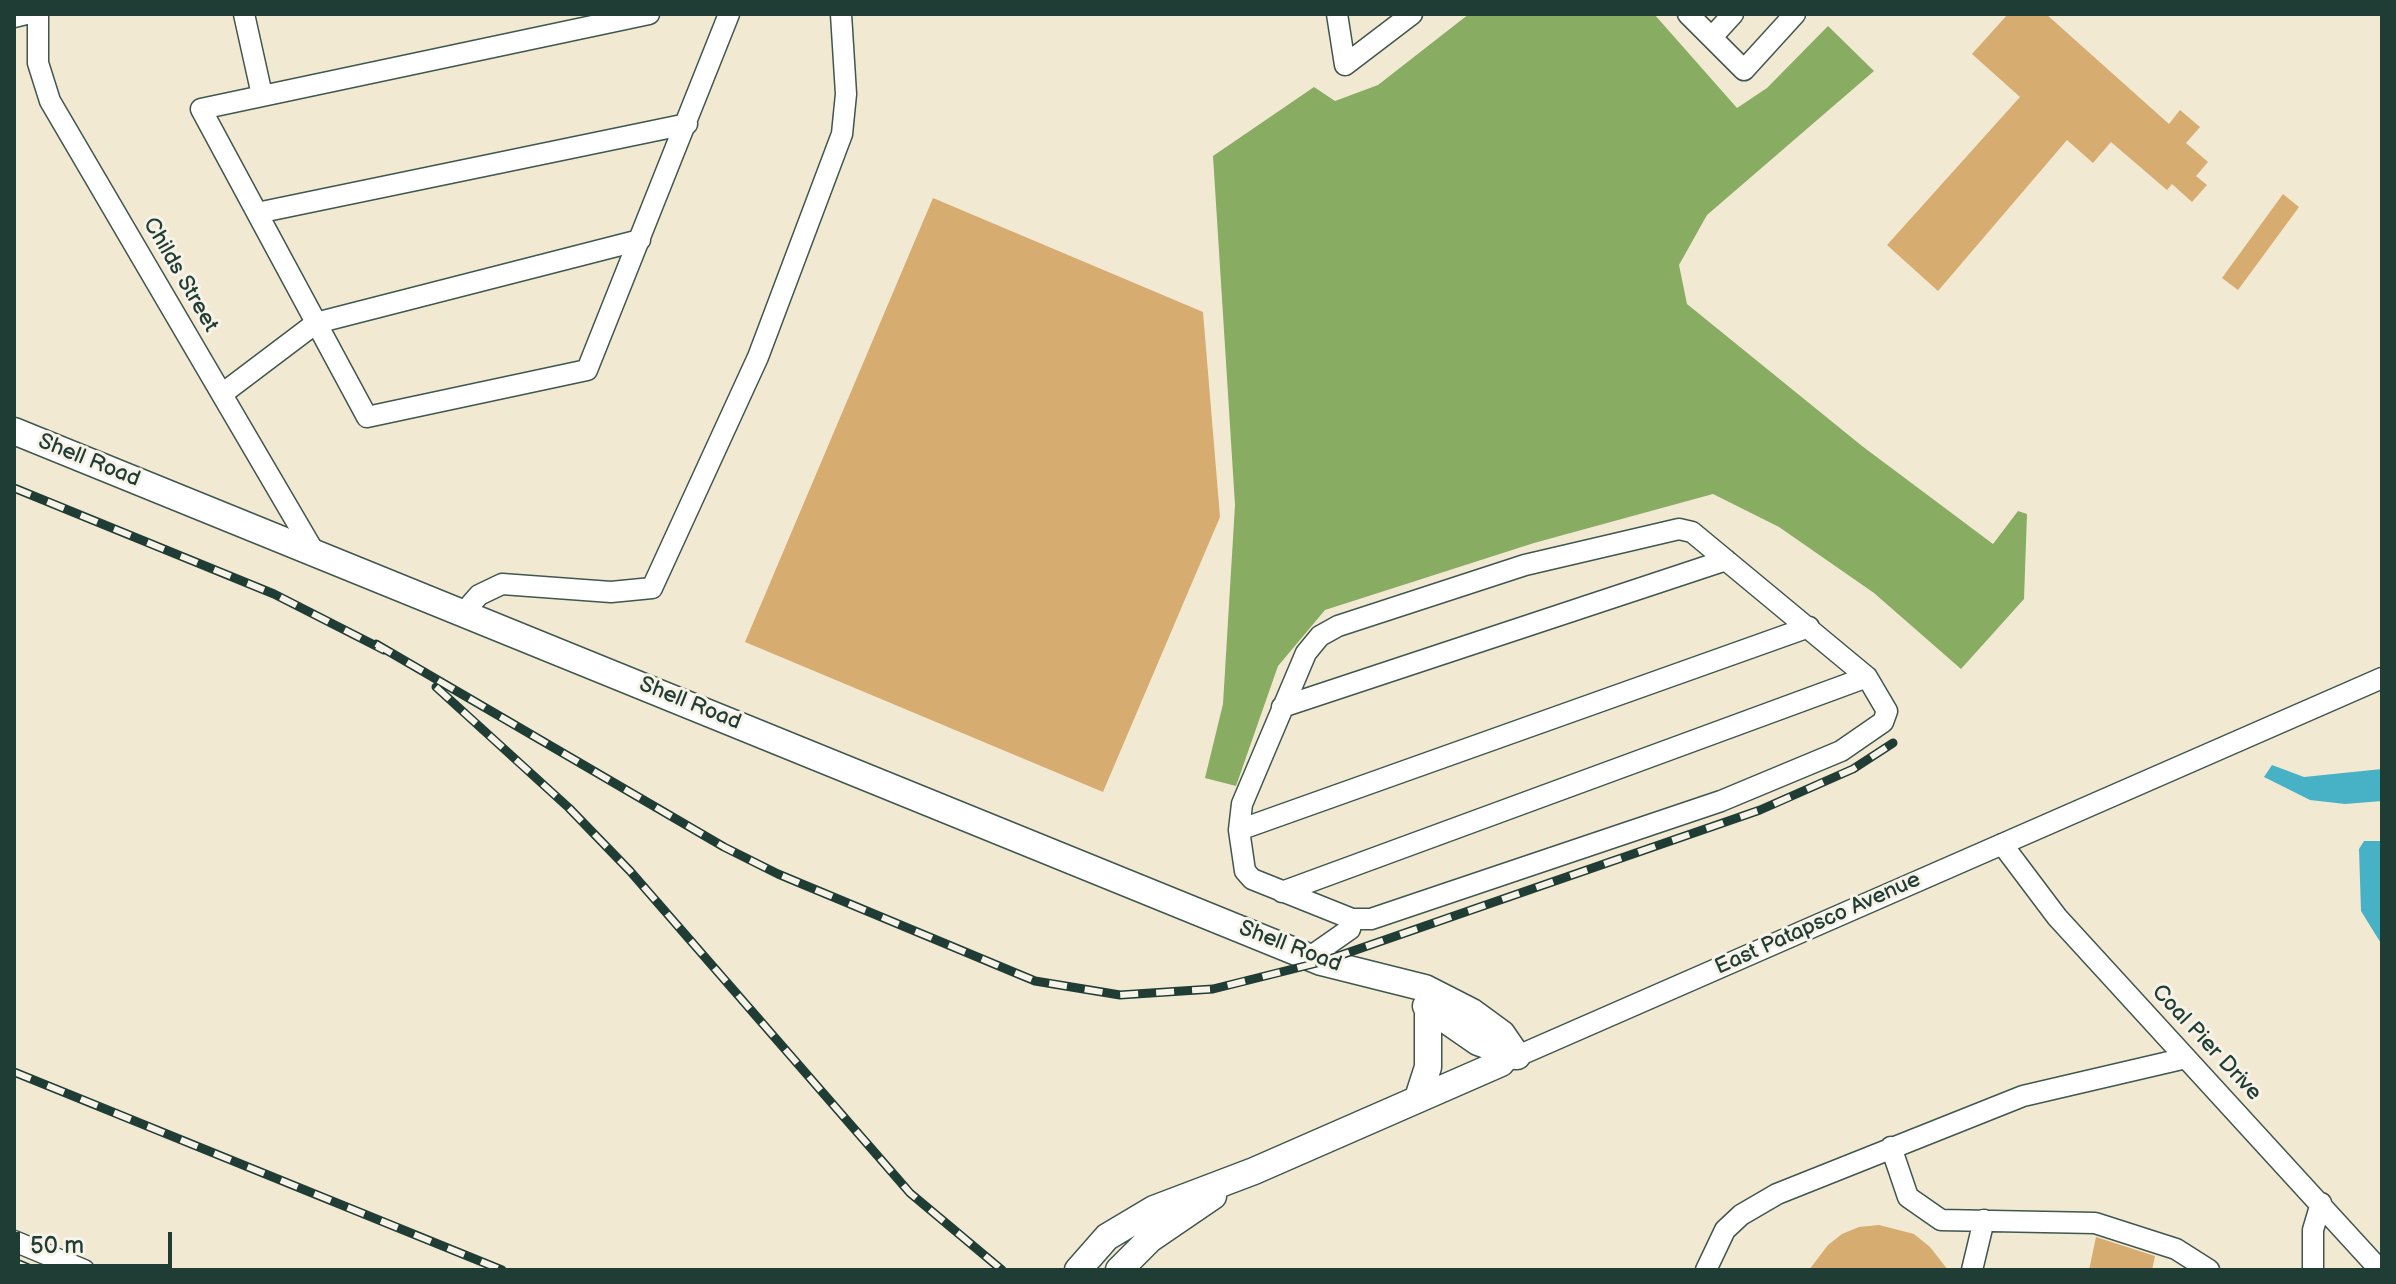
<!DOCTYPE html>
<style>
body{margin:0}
#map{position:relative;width:2396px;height:1284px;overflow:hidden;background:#f2e9d3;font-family:"Balsamiq Sans",sans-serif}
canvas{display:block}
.frame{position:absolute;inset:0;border:16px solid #1f3d34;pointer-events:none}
.scale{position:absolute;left:16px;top:1232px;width:156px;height:36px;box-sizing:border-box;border:4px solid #1f3d34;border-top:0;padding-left:10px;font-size:24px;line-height:28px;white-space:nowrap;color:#1f3d34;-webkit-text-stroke:6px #f7f3e8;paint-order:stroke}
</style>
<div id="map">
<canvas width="2396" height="1284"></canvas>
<div class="frame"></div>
<div class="scale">50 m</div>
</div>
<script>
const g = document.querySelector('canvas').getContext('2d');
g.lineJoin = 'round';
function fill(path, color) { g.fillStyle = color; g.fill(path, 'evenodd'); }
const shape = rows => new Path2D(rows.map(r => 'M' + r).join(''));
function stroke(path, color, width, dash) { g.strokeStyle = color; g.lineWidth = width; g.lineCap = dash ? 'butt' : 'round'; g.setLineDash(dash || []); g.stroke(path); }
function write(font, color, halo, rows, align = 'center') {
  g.font = font + ' "Balsamiq Sans",sans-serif'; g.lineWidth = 6; g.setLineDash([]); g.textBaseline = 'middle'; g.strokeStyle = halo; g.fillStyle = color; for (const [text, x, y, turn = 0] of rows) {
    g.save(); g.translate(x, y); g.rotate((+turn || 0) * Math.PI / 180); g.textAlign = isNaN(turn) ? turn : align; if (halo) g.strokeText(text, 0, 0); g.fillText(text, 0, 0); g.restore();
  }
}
const forest = shape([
 [1469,14,1654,14,1737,108,1767,88,1828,26,1874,71,1707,215,1679,265,1687,304,1862,446,1993,544,2018,511,2027,514,2024,599,1961,669,1874,593,1779,527,1713,494,1534,543,1325,610,1278,666,1236,786,1205,778,1223,704,1235,505,1213,156,1314,87,1335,101,1378,85]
]);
const water = shape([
 [2272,765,2304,777,2382,769,2382,801,2345,804,2310,800,2264,777],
 [2364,841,2382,841,2382,945,2361,911,2359,849]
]);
const building = shape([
 [2008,14,2046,14,2169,124,2180,110,2200,127,2186,143,2208,162,2196,176,2207,185,2192,202,2172,184,2167,190,2111,142,2093,163,2067,140,1938,291,1887,245,2020,97,1972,54],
 [2283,194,2299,207,2238,290,2222,278],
 [933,198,1203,312,1220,517,1103,792,745,642],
 [1879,1225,1914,1234,1930,1247,1948,1270,1809,1270,1828,1245,1842,1234,1859,1227],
 [2096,1237,2155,1256,2152,1270,2089,1270]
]);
const minor = shape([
 [38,14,38,63,50,101,313,550],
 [244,14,262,95],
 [649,14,201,109,367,417,587,370,729,14],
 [1337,14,1345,65,1412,14],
 [1688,14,1744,70,1795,14],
 [14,17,26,14],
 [1712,37,1733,14],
 [257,213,687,124],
 [222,394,316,323,640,240],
 [464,612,479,595,502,584,611,592,652,588,758,357,842,134,846,94,841,14],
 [1282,707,1726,560],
 [1239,830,1809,627],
 [2002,844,2057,917,2380,1270],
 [1282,892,1867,677],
 [1310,957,1350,929,1352,919,1371,919,1721,801,1841,751,1883,722,1887,711,1867,677,1692,532,1679,529,1525,565,1338,626,1320,636,1306,653,1242,804,1239,830,1245,871,1252,879,1352,919],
 [1504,1062,2382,678],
 [1891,1147,1908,1197,1941,1220,2095,1223,2176,1249,2209,1270],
 [14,1241,84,1270],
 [1706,1270,1725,1230,1741,1215,1777,1194,2023,1096,2186,1058],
 [1972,1270,1984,1220],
 [2313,1270,2313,1230,2321,1203]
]);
const major = shape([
 [14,431,1321,962,1425,988,1472,1012,1502,1034,1517,1056],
 [1426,1006,1478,1042,1517,1056],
 [1418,1098,1428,1067,1428,1007],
 [1078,1270,1107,1237,1154,1209,1254,1171,1501,1063],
 [1119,1270,1150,1239,1213,1196]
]);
const rail = shape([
 [14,488,274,594,384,650],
 [376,644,724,847,778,874,1035,981,1120,995,1213,989,1321,962,1760,810,1853,769,1893,743],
 [436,687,569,808,630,871,910,1193,1002,1270],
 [14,1072,502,1270],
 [14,1262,33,1270]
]);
const streetNames = [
 ["Childs Street",180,275,60],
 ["Shell Road",89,461,22],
 ["Shell Road",690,704,22],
 ["East Patapsco Avenue",1818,924,-24],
 ["Shell Road",1290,947,21],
 ["Coal Pier Drive",2206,1043,47]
];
fill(forest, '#88ac62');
fill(water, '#47b2c5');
fill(building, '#d7ac70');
stroke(minor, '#3f574c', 23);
stroke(major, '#3f574c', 29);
stroke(minor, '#fff', 20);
stroke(major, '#fff', 26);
stroke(rail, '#1f3d34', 9);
stroke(rail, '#f7f3e8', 6, [18]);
write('22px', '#1f3d34', '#f7f3e8', streetNames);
</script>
